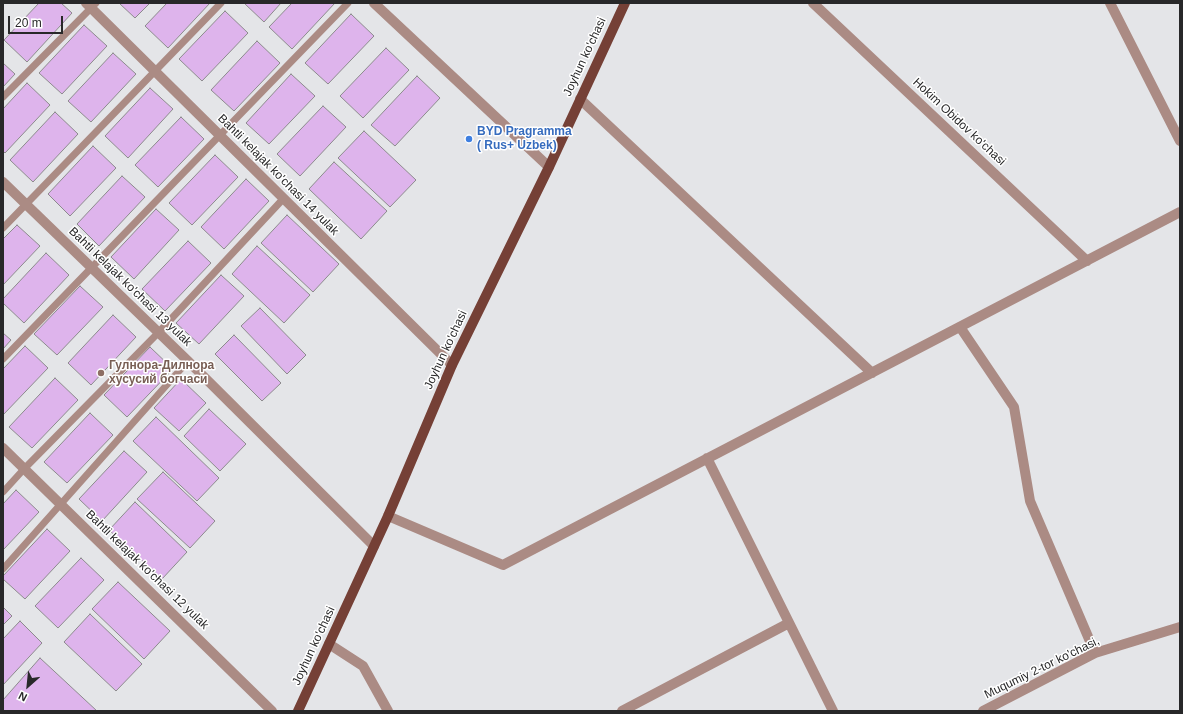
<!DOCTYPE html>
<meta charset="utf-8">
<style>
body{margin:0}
#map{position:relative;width:1183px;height:714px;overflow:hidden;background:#e4e5e8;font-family:Arial,sans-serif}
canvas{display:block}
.frame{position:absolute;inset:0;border:4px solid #282829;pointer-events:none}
.north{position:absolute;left:8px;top:666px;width:40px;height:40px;-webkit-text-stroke:3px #fff;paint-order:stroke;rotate:207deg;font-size:11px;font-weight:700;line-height:16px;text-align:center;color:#282829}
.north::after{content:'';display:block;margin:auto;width:14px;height:18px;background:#282829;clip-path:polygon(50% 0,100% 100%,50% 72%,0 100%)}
.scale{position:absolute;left:8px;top:16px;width:55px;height:18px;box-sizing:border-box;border:2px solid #282829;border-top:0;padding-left:5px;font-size:12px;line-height:14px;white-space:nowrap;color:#282829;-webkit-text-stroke:3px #fff;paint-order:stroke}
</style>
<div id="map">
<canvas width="1183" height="714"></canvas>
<div class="frame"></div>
<div class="north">N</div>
<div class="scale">20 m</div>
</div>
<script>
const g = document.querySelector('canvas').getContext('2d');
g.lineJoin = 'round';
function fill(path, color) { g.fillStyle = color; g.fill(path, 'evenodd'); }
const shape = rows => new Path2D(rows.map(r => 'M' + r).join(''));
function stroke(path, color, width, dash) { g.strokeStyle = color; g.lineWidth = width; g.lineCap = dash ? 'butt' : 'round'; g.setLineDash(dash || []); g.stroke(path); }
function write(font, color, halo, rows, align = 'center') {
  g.font = font + ' Arial,sans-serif'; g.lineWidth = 3; g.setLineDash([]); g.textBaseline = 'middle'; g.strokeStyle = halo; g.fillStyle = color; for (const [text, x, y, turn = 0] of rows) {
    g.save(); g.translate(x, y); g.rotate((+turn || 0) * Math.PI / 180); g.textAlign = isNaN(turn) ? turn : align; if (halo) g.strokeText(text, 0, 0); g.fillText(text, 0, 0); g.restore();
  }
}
const building = shape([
 [39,3,61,3,72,13,27,62,4,40,39,3],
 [119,3,150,3,135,18,119,3],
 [167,3,210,3,168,48,145,26,167,3],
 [244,3,281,3,264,22,244,3],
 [292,3,335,3,292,49,269,27,292,3],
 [225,11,248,33,202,81,179,59,225,11],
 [351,14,374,36,328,84,305,63,351,14],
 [84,25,107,46,62,94,39,73,84,25],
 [257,41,280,63,234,111,211,90,257,41],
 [386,48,409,70,363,118,340,96,386,48],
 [113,53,136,74,91,122,68,101,113,53],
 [3,63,15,74,3,87,3,63],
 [291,74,315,96,269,144,246,123,291,74],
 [417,76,440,98,395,146,371,125,417,76],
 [27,83,50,105,5,153,3,151,3,109,27,83],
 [150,88,173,109,128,158,105,136,150,88],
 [323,106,346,127,300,176,277,154,323,106],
 [55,112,78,134,33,182,10,160,55,112],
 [181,117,204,139,158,187,135,165,181,117],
 [364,131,416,180,390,207,338,158,364,131],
 [93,146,116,168,70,216,48,194,93,146],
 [215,155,238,177,192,225,169,203,215,155],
 [334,162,387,211,361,239,309,189,334,162],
 [122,176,145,197,99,246,77,224,122,176],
 [246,179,269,201,224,249,201,227,246,179],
 [156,209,179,230,134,279,111,257,156,209],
 [287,215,339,264,313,292,261,243,287,215],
 [17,225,40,246,3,285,3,239,17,225],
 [188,241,211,263,165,311,142,289,188,241],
 [257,246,310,295,284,323,232,274,257,246],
 [46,253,69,275,24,323,3,303,3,299,46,253],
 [221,275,244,296,199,344,176,323,221,275],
 [80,286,103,307,57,355,34,334,80,286],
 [260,308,306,355,287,374,241,326,260,308],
 [113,315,136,337,91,385,68,363,113,315],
 [3,333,11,340,3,349,3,333],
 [234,335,281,383,262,401,215,354,234,335],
 [25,346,48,368,3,415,3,369,25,346],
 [150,347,173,369,127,417,104,395,150,347],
 [55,378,78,400,32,448,9,427,55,378],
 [181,379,206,403,179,431,154,408,181,379],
 [209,409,246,444,220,471,184,436,209,409],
 [90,413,113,435,67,483,44,462,90,413],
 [156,417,219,478,197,501,133,441,156,417],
 [124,451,147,472,102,521,79,499,124,451],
 [163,472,215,521,190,548,137,499,163,472],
 [16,490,39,512,3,550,3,504,16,490],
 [135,502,187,552,162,579,109,530,135,502],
 [47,529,70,551,25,599,3,579,3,576,47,529],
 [81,558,104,580,58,628,35,606,81,558],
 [118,582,170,631,144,659,92,609,118,582],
 [3,607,12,616,3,625,3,607],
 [90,614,142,664,116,691,64,642,90,614],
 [20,621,42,643,3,685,3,639,20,621],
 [40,658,97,711,3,711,3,700,40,658]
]);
const lane = shape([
 [3,97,96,3],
 [3,228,221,3],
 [3,359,348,3],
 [3,492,24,469,158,333,284,198],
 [3,569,188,361]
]);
const street = shape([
 [86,3,452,365],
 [374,3,549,167],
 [813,3,1087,261],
 [1110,3,1180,141],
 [580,99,872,373],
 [3,182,188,361,374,546],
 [960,327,1014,407,1030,501,1095,653],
 [3,448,272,711],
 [707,458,833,711],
 [388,516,503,565,1180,212],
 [329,644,363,666,388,711],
 [622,711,789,623],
 [983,711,1095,653,1180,627]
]);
const primary = shape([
 [298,711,388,516,452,365,549,167,625,3]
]);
const markers = [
 [469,139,4,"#3f7fe0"],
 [101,373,4,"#8d6e63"]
];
const streetNames = [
 ["Joyhun ko'chasi",585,57,-65],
 ["Hokim Obidov ko'chasi",959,122,43],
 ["Bahtli kelajak ko'chasi 14 yulak",278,175,45],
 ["Bahtli kelajak ko'chasi 13 yulak",130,287,44],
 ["Joyhun ko'chasi",446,350,-65],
 ["Bahtli kelajak ko'chasi 12 yulak",147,570,44],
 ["Joyhun ko'chasi",314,646,-65],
 ["Muqumiy 2-tor ko'chasi,",1042,668,-26]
];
const shopNames = [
 ["BYD Pragramma",477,132],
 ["( Rus+ Uzbek)",477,146]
];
const educationNames = [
 ["Гулнора-Дилнора",109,366],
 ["хусусий богчаси",109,380]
];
fill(building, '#deb4ec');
stroke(building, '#8c8a8d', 1);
stroke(lane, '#ab8b84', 7);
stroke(street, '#ab8b84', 10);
stroke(primary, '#754036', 10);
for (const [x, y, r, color] of markers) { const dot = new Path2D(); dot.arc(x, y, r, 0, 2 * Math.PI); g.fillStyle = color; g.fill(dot); stroke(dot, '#fff', 1.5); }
write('12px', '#282829', '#fff', streetNames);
write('bold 12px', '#366cbe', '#fff', shopNames, 'left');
write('bold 12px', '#785e54', '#fff', educationNames, 'left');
</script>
